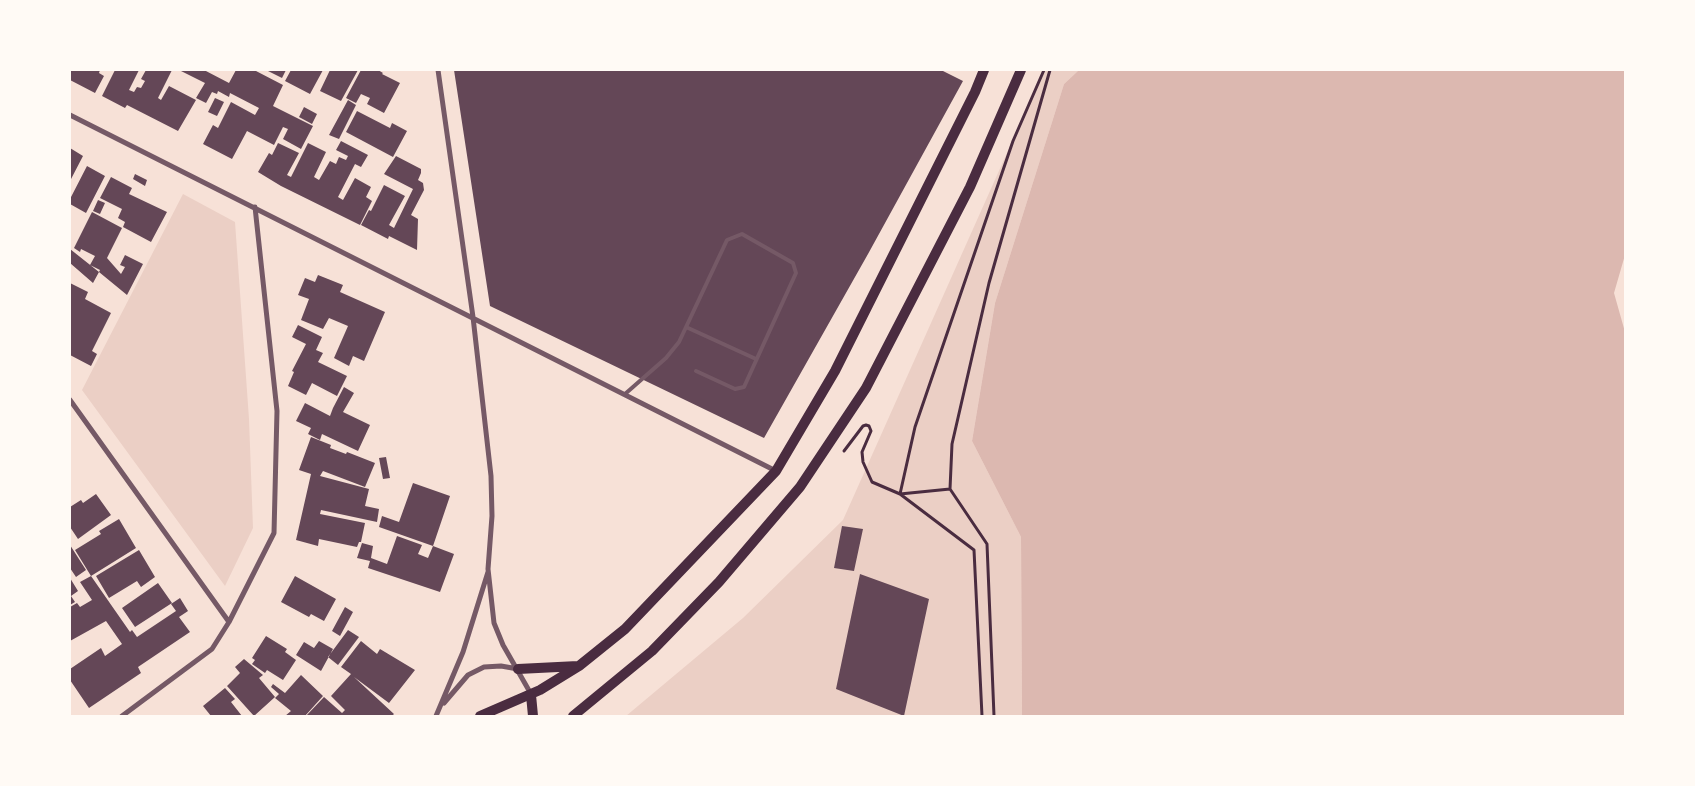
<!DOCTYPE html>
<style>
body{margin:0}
#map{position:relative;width:1695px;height:786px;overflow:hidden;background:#f7e1d7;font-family:Jost,sans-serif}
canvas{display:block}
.frame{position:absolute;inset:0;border:71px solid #fffaf5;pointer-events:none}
</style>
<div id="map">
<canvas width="1695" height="786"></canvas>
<div class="frame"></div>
</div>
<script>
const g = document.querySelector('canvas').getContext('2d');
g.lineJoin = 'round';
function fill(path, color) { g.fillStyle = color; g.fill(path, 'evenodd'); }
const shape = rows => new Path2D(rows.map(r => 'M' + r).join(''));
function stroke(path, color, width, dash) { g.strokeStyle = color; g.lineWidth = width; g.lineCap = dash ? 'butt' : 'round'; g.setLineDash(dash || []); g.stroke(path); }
const green = shape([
 [1044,70,1079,70,1064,84,995,303,972,441,1021,537,1022,716,626,716,743,618,843,520],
 [183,194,235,222,249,419,253,528,225,586,82,390]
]);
const water = shape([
 [1079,70,1625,70,1625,255,1614,293,1625,332,1625,716,1022,716,1021,537,972,441,995,303,1064,84]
]);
const building = shape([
 [70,70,100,70,99,73,104,76,95,93,70,80],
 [115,70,139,70,129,90,134,92,137,87,141,88,145,81,141,79,146,70,172,70,158,98,161,100,169,86,196,100,178,131,127,105,125,108,102,96],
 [179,70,204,70,229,83,236,70,256,70,256,71,283,85,273,106,313,126,301,149,283,139,288,129,283,127,274,145,247,131,232,159,203,144,213,125,218,128,231,102,255,115,259,108,230,93,229,97,218,91,217,94,212,92,206,103,196,98,205,83],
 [266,70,286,70,282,78],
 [291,70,323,70,310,94,285,81],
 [330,70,358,70,341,101,320,91],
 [361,70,378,70,383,73,382,74,400,83,384,113,367,104,370,98,361,94,356,103,346,98],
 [454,70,941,70,963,81,868,254,764,438,490,306],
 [215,98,224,102,217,116,208,112],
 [348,100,356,105,339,139,329,135],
 [304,107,317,114,312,124,299,117],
 [357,111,390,128,392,123,407,131,393,157,346,132],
 [341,141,368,155,361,167,355,164,338,197,343,200,355,178,371,187,366,197,372,201,360,225,281,186,258,172,269,153,272,155,278,143,299,153,287,175,291,177,308,143,326,152,314,177,319,180,330,161,336,164,339,157,346,160,348,156,336,150],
 [70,148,83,156,70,181],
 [396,156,421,169,421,173,418,180,423,183,424,190,411,215,418,219,417,250,389,236,388,239,361,225,369,210,371,211,384,185,405,196,389,225,394,228,413,189,384,174],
 [87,166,105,176,86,213,70,204,70,199],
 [135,174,147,180,145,186,133,179],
 [111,177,132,188,129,194,167,212,151,242,123,227,125,222,118,218,122,209,100,198],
 [98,200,105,203,100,214,93,211],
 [92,212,122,228,107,258,121,274,125,267,120,265,125,255,143,264,127,295,99,272,100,270,90,265,95,256,81,249,80,252,74,248],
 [70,249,99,272,93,283,70,263],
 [318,275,343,285,340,292,385,312,364,361,353,356,349,366,334,358,348,326,329,318,323,329,301,320,309,299,298,295,305,278,315,282],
 [70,283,88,292,85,299,111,313,92,351,97,354,91,366,70,355],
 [298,325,322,337,316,350,323,353,318,362,347,376,337,396,312,383,306,395,288,386,294,372,292,371,306,344,292,337],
 [344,387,354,393,343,412,370,425,358,451,322,434,320,440,308,434,311,428,296,421,305,403,330,416,333,408],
 [311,437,331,445,330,448,346,454,347,452,375,463,365,487,323,471,320,476,369,489,365,506,379,509,377,522,321,510,320,514,365,523,361,542,359,542,357,547,319,539,318,546,296,540,311,474,299,470],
 [386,457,390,478,383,479,379,458],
 [413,483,450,496,433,546,454,554,440,592,368,568,370,561,357,558,362,543,373,546,371,558,387,564,397,536,422,545,418,554,428,558,433,546,379,527,382,516,399,522],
 [96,494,111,515,78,539,70,527,70,507,81,500,83,503],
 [119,519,136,548,91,576,75,550,101,534,99,531],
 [842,526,863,529,854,571,834,568],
 [70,545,86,570,76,577,70,568],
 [139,550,155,577,141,587,137,581,109,598,96,576],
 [860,574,929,599,904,716,836,689],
 [91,576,130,632,132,630,137,637,176,611,171,604,180,598,188,611,179,617,190,632,138,667,141,673,89,708,70,680,70,669,101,648,105,656,122,644,106,621,70,641,70,607,77,603,80,607,92,600,80,582],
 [295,576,336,599,324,621,311,614,309,617,281,602],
 [70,578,78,591,71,596,75,602,70,605],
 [158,583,172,603,135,627,122,608],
 [345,607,353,612,340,636,332,631],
 [348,630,359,637,338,665,328,657],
 [266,636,287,649,285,652,296,660,283,680,267,670,265,673,252,664,255,660,252,658],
 [319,641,333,649,321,671,296,655,304,642,314,648],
 [361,641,377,654,380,649,415,670,389,703,354,677,394,714,392,716,306,716,324,697,342,713,345,710,331,696,351,674,341,667],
 [244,659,263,675,259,678,275,697,254,716,227,686,240,673,235,667],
 [301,675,323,696,305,716,285,716,291,711,275,698,279,694,271,687,273,684,285,693],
 [225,688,235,699,231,702,242,716,211,716,203,706]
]);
const path = shape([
 [844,451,863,426,866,425,869,426,871,431,862,452,863,462,872,482,900,494,950,489],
 [982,716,974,550,900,494,915,427,1013,141,1044,70],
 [994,716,987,544,950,489,952,444,989,283,1050,70]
]);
const service = shape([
 [686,327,756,359],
 [625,394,666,358,679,342,727,240,742,234,793,263,796,273,744,387,735,389,696,371]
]);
const minor = shape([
 [438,70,473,317,491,476,492,516,488,569,494,623,503,645,531,694],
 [70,115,776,471],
 [70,400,229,622],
 [444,703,468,675,484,667,501,666,518,669],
 [122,716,212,649,229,622,274,533,277,411,255,207],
 [436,716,463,652,488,572]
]);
const secondary = shape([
 [518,669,578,666],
 [531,695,533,716],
 [480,716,540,690,579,666,625,629,776,471,835,371,975,92,984,70],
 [573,716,652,651,719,582,800,487,866,388,970,187,1021,70]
]);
fill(green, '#ebcfc5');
fill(water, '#dcb8b0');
fill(building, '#644757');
stroke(path, '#4a2c40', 3);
stroke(service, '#755966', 4);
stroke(minor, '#755966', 5);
stroke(secondary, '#4a2c40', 10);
</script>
